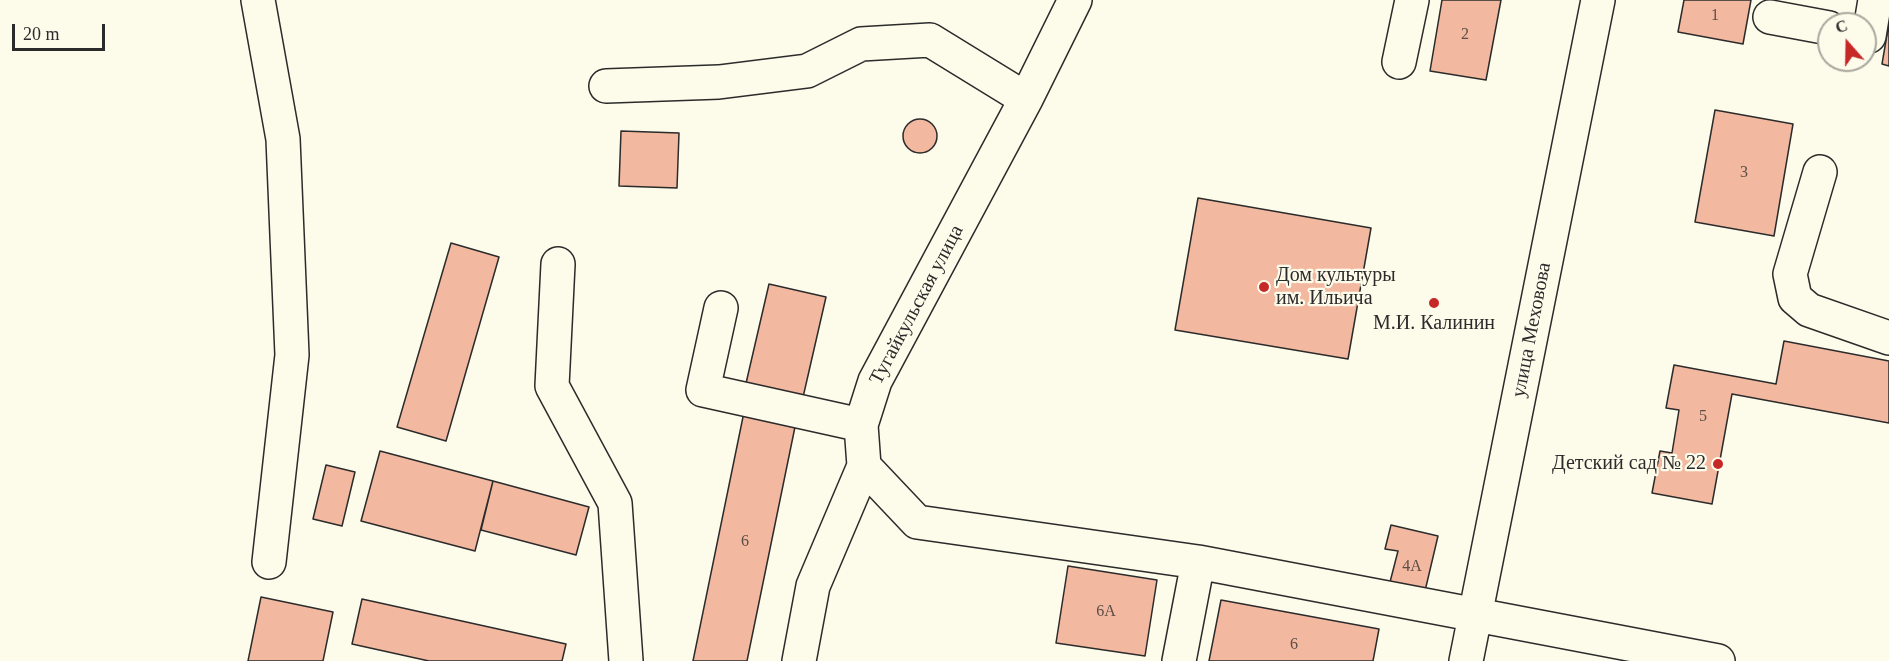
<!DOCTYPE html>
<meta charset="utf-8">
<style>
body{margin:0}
#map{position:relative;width:1889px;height:661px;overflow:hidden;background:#fdfbea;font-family:"Times New Roman",serif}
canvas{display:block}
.north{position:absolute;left:1817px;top:12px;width:60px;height:60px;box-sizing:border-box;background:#fdfbea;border:2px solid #a9a89e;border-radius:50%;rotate:340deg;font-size:16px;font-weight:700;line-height:24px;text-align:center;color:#2b2b2b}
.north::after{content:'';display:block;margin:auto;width:21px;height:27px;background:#c62828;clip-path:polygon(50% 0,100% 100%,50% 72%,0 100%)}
.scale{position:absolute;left:12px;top:24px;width:93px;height:27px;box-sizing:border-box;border:3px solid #2b2b2b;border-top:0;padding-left:8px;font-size:18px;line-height:21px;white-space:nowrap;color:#2b2b2b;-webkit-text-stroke:4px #fdfbea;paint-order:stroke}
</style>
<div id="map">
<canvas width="1889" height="661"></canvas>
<div class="north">С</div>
<div class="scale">20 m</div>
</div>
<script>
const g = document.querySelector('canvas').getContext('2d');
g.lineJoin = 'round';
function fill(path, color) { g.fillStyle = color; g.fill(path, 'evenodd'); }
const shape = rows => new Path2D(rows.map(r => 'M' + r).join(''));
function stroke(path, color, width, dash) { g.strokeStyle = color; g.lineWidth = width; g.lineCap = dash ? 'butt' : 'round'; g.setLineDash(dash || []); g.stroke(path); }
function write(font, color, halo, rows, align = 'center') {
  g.font = font + ' "Times New Roman",serif'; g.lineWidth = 4.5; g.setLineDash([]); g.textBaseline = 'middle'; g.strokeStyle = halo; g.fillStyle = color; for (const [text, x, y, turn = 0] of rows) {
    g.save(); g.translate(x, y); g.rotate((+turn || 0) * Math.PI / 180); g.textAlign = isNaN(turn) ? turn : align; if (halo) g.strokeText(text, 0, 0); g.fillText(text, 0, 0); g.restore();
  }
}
const building = shape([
 [1442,0,1501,0,1486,80,1430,71,1442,0],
 [1684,0,1751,0,1743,44,1678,32,1684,0],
 [1889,23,1889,66,1882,64,1889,23],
 [1715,110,1793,124,1774,236,1695,222,1715,110],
 '903 136a17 17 0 1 1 34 0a17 17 0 1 1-34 0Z',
 [621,131,679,133,677,188,619,186,621,131],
 [1198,198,1371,228,1348,359,1175,330,1198,198],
 [451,243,499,257,446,441,397,427,451,243],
 [769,284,826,297,801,406,744,392,769,284],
 [1784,341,1889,361,1889,423,1732,394,1712,504,1652,493,1660,451,1672,453,1679,410,1666,408,1674,365,1776,384,1784,341],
 [744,412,796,422,747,661,693,661,744,412],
 [380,451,493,481,475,551,361,521,380,451],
 [326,465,355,472,342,526,313,519,326,465],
 [493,481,589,507,576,555,481,530,493,481],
 [1391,525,1438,536,1425,591,1390,582,1398,551,1385,549,1391,525],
 [1068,566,1157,580,1145,656,1056,643,1068,566],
 [261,597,333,612,323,661,248,661,261,597],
 [362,599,566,644,562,661,429,661,352,644,362,599],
 [1221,600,1379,629,1373,661,1209,661,1221,600]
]);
const minor = shape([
 [258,0,283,139,292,355,269,562],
 [1770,17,1829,28],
 [1865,35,1869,36,1875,0],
 [1399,62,1412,0],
 [606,86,719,82,807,71,861,44,930,40,1026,99],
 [1820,172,1790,274,1795,298,1809,310,1889,338],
 [558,264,552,386,615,503,626,661],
 [721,308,703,390,861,425],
 [864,466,917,522,1198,562,1718,661],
 [799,661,813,586,864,466,861,425,875,381,1026,99,1075,0],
 [1179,661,1198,562],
 [1466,661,1598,0]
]);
const markers = [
 [1264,287,6,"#c62828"],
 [1434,303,6,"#c62828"],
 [1718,464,6,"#c62828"]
];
const numberNames = [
 ["1",1715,16],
 ["2",1465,35],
 ["3",1744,173],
 ["5",1703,417],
 ["6",745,542],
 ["4А",1412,567],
 ["6А",1106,612],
 ["6",1294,645]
];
const poiNames = [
 ["Дом культуры",1276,276],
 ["им. Ильича",1276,299],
 ["М.И. Калинин",1434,324,"center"],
 ["Детский сад № 22",1706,464,"right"]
];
const streetNames = [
 ["Тугайкульская улица",917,305,-62],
 ["улица Меховова",1532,330,-79]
];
fill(building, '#f2b8a0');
stroke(building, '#2b2b2b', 1.5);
stroke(minor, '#2b2b2b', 36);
stroke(minor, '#fdfbea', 33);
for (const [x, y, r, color] of markers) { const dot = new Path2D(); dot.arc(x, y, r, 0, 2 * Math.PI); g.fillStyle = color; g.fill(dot); stroke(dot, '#fdfbea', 2); }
write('16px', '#5d4e48', null, numberNames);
write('20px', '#2b2b2b', '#fdfbea', poiNames, 'left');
write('20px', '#2b2b2b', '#fdfbea', streetNames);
</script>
